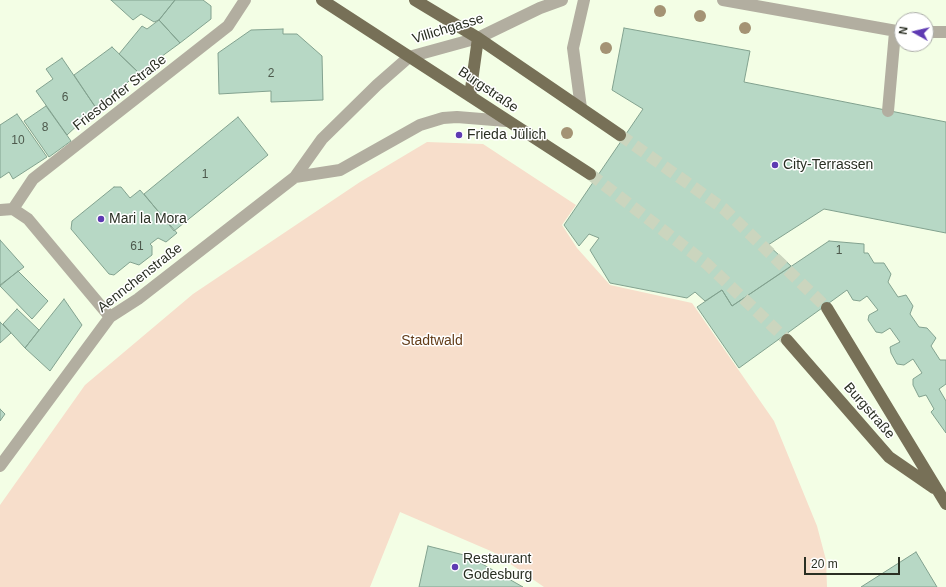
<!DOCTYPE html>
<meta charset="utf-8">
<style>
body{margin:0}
#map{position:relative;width:946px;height:587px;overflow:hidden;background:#f3fee5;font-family:Helvetica,sans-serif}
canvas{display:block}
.north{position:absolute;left:894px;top:12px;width:40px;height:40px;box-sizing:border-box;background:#fff;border:1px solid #aaaca7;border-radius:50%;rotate:278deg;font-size:11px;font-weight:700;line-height:16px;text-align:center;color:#2a2f23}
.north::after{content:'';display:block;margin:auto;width:14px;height:18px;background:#5e3ab2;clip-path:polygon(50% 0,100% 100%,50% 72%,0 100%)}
.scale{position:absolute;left:804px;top:557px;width:96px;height:18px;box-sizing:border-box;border:2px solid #2a2f23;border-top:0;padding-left:5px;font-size:12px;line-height:14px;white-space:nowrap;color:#2a2f23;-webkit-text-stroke:3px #fff;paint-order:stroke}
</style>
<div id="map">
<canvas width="946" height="587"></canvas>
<div class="north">N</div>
<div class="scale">20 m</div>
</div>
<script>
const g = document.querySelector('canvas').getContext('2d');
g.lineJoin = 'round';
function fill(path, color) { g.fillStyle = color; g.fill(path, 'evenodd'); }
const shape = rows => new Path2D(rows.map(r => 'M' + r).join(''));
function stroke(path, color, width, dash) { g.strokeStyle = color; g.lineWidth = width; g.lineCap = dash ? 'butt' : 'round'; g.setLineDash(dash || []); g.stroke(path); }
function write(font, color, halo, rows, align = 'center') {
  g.font = font + ' Helvetica,sans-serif'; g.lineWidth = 3; g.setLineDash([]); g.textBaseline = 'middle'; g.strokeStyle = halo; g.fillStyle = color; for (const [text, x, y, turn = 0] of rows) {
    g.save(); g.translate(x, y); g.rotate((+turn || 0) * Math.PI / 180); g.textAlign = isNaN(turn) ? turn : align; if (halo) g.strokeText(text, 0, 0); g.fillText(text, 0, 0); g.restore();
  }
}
const green = shape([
 [427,142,483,144,576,205,562,225,577,248,610,285,692,303,774,421,817,526,826,560,827,587,544,587,493,552,400,512,370,587,0,587,0,505,85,385,193,294,360,182]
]);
const building = shape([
 [111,0,175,0,159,20,154,22,141,14,133,20,111,0],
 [175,0,203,0,211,6,211,19,180,43,159,20,175,0],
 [159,20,180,43,139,73,119,54,142,26,147,29,159,20],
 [624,28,750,51,744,82,946,122,946,233,824,209,768,245,791,266,732,306,722,290,705,301,695,292,687,298,610,283,590,250,599,238,589,234,579,246,564,225,643,109,612,90,624,28],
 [283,29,283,34,297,34,322,56,323,100,271,102,271,91,219,94,218,53,251,30,283,29],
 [112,47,139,73,96,108,74,75,112,47],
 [62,58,96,108,67,135,36,91,53,79,46,69,62,58],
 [46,106,71,141,49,157,24,121,46,106],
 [17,114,47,157,13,179,9,172,0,178,0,125,17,114],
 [238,117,268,155,174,231,144,194,238,117],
 [114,187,121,187,130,198,140,190,177,233,166,242,158,238,150,244,152,246,152,255,139,265,130,262,114,275,109,274,71,229,72,221,114,187],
 [0,240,24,267,0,285,0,240],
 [829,241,864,244,864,253,868,253,874,263,884,263,891,274,888,282,898,297,906,295,913,306,910,314,919,327,927,328,936,338,931,346,940,360,946,360,946,384,939,389,946,401,946,433,931,412,934,409,926,395,919,397,913,385,913,379,922,373,913,359,904,365,897,364,891,353,890,347,900,342,890,328,882,333,876,332,868,320,869,315,878,310,867,296,860,301,853,300,847,290,739,368,697,307,722,290,732,306,829,241],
 [18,271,48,301,32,319,0,286,18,271],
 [64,299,82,325,50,371,25,348,64,299],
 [17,309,39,330,25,348,3,324,17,309],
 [0,322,11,333,0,343,0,322],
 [0,409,5,414,0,421,0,409],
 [428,546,468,556,523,587,419,587,428,546],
 [916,552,937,587,861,587,916,552]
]);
const majorTunnel = shape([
 [620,135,724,209,827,308],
 [590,174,707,264,787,340]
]);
const minor = shape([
 [723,0,902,32],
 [926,32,946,32],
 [581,108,573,48,584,0],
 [888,111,895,32],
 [295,177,340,170,420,125,443,118,457,117,506,121],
 [13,209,33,179,228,26,245,0],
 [0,210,13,209,28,219,110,317],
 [0,466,110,317,138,299,295,177,322,139,377,85,409,57,478,38,540,8,562,0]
]);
const major = shape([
 [322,0,590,174],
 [415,0,478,38,620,135],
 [470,96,478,38],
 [827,308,946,504],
 [787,340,889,457,934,488]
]);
const trees = [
 [660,11],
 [700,16],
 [745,28],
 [606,48],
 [567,133]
];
const markers = [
 [459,135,4,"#5e3ab2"],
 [775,165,4,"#5e3ab2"],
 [101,219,4,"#5e3ab2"],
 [455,567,4,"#5e3ab2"]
];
const numberNames = [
 ["2",271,74],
 ["6",65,98],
 ["8",45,128],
 ["10",18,141],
 ["1",205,175],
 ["61",137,247],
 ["1",839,251]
];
const streetNames = [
 ["Villichgasse",448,29,-17],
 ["Burgstraße",488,90,34],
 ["Friesdorfer Straße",120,93,-38],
 ["Aennchenstraße",140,278,-38],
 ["Burgstraße",869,411,49]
];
const poiNames = [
 ["Frieda Jülich",467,135],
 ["City-Terrassen",783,165],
 ["Mari la Mora",109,219],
 ["Restaurant",463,559],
 ["Godesburg",463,575]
];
const parkNames = [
 ["Stadtwald",432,341]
];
fill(green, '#f7decb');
fill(building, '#b7d8c5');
stroke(building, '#82a28f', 1);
stroke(majorTunnel, '#cbd5be', 12, [12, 6]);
stroke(minor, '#b2aea0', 12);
stroke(major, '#777057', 12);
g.fillStyle = '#a49374';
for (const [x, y] of trees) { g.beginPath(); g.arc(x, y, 6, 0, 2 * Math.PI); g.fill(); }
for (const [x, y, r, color] of markers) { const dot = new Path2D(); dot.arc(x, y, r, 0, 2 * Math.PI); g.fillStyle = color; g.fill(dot); stroke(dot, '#fff', 1.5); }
write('12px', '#4d594c', null, numberNames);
write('14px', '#2a2f23', '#fff', streetNames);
write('14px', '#2a2f23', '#fff', poiNames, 'left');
write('14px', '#633c18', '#fff', parkNames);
</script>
